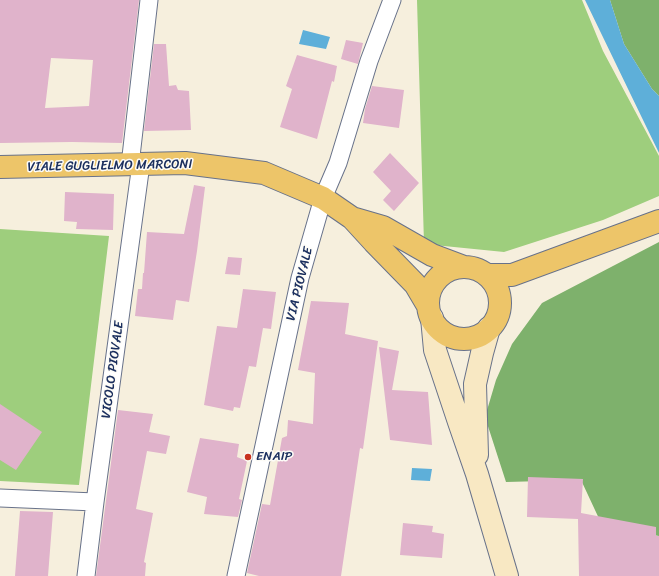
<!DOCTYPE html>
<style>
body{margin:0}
canvas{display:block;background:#f6efdd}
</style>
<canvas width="659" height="576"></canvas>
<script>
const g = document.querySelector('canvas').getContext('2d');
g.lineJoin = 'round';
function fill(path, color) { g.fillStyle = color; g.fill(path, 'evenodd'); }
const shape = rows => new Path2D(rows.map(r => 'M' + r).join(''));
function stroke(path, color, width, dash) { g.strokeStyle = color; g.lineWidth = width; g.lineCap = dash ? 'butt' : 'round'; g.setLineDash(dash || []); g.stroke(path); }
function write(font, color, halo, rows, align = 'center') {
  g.font = font + ' Sriracha,sans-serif'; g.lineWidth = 3; g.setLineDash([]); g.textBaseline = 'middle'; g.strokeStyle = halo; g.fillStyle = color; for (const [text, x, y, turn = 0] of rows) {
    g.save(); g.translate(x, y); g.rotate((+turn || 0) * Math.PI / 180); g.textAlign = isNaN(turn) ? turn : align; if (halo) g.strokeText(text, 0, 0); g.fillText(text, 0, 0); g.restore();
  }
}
const green = shape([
 [417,0,582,0,603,51,659,156,659,196,603,220,504,252,424,244],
 [0,229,109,236,79,485,0,481]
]);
const forest = shape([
 [610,0,659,0,659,96,652,89,624,44],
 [659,242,659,536,602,525,581,480,506,482,485,417,496,380,512,344,542,303]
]);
const water = shape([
 [585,0,610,0,624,44,652,89,659,96,659,153],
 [303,30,330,37,326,49,299,44],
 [412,468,432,469,430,481,411,480]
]);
const building = shape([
 [0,0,139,0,122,143,72,142,0,143],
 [51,58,93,60,89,106,45,108],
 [346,40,363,43,358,64,341,59],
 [154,44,166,44,169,86,176,85,178,90,189,91,191,130,144,131],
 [297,55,337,66,334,82,332,81,317,139,280,127,292,89,286,86],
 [372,86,404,90,399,128,363,123,365,109],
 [390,153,419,183,394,211,383,200,391,191,373,172],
 [194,185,205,187,197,251,189,302,176,300,173,320,135,316,138,289,142,289,143,273,144,273,147,232,184,234],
 [65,192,114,194,113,230,76,229,77,222,64,221],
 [228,257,242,258,240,275,225,274],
 [243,289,276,292,271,329,263,328,256,367,249,366,240,408,234,407,233,411,204,405,217,326,237,328],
 [311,301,349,303,345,334,378,341,363,449,360,448,341,576,259,576,247,573,262,504,270,505,282,438,287,436,288,420,313,424,315,373,298,370],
 [379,347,399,351,392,390,428,392,432,445,390,440],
 [0,404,42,432,16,470,0,460],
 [118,410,153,414,149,432,170,436,166,454,147,451,136,509,153,513,144,562,146,563,145,576,96,576],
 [200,438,239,444,237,457,247,461,239,499,242,500,238,517,204,514,207,497,187,492],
 [528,477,583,479,581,513,656,527,656,536,659,536,659,576,579,576,578,519,527,517],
 [20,511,53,512,48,576,15,576],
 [403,523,433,526,432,532,444,534,442,558,400,555]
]);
const street = shape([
 [130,165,149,0],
 [0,498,95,502],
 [86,576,95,502,141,164],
 [236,576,300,278,323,198,338,163,369,61,392,0]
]);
const secondary = shape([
 [432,318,435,350,459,422,477,474,507,576],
 [477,455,475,384,482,353,489,328]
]);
const primary = shape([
 [0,167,185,163,264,173,323,198,352,218,374,242,415,284,428,306],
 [352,218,383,227,432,255,464,267],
 '428 303a36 36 0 1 1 72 0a36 36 0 1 1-72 0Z',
 [487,275,512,275,659,221]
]);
const markers = [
 [248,457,4,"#c8321e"]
];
const streetNames = [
 ["VIALE GUGLIELMO MARCONI",110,166,-1],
 ["VIA PIOVALE",300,284,-76],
 ["VICOLO PIOVALE",113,370,-82]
];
const poiNames = [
 ["ENAIP",256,457]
];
fill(green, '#9ece7d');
fill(forest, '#7eb16c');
fill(water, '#5eafd9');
fill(building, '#e0b3cb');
stroke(street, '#68728a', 19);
stroke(secondary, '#68728a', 24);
stroke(primary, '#68728a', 24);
stroke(street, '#fff', 17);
stroke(secondary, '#f8e8c3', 22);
stroke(primary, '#edc569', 22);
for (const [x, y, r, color] of markers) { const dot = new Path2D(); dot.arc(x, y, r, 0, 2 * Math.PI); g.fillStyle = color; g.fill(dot); stroke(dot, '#fdfcf7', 1.5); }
write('13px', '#1b2f5e', '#fdfcf7', streetNames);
write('13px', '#1b2f5e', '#fdfcf7', poiNames, 'left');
</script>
